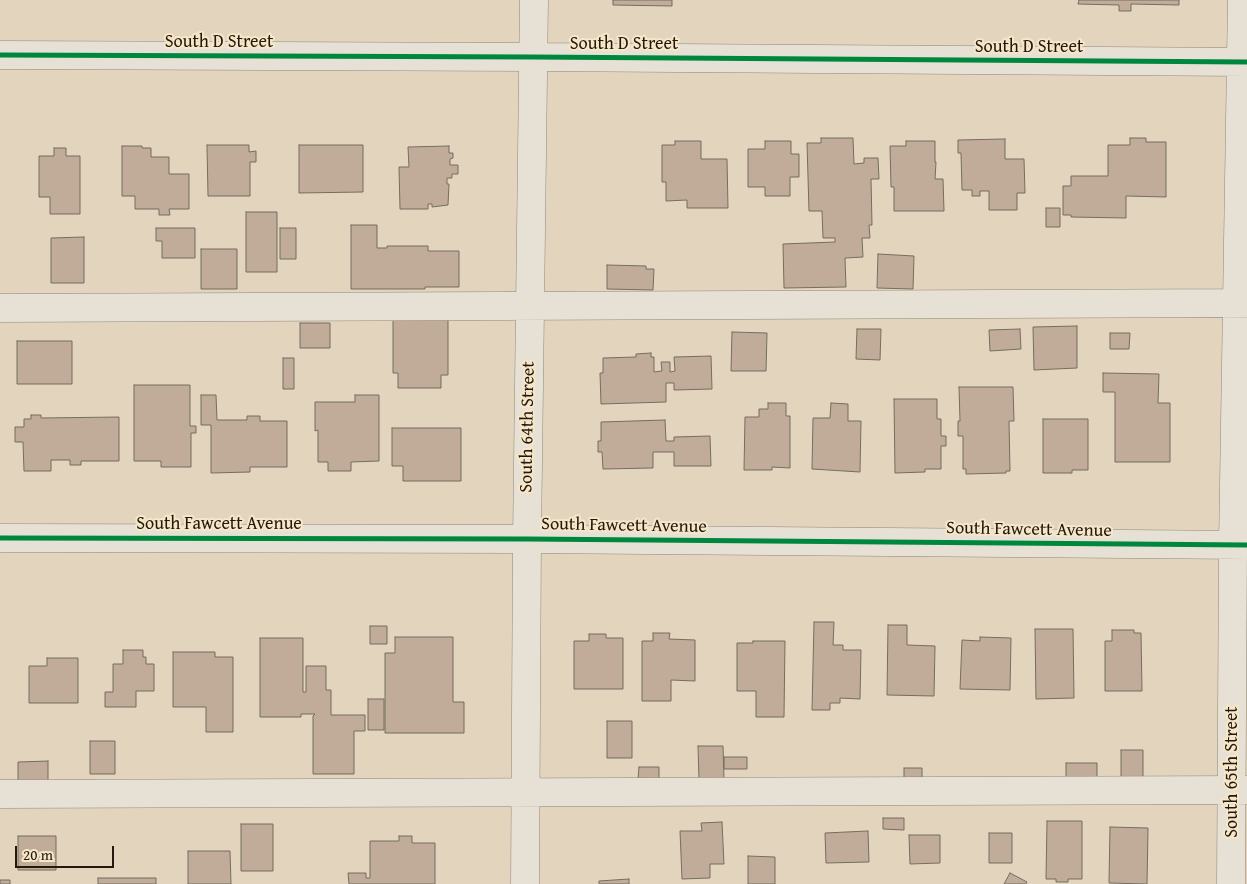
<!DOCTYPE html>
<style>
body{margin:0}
#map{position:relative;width:1247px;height:884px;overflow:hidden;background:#e3d5bd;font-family:"Gentium Book Plus",serif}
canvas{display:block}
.scale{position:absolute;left:15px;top:846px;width:99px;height:22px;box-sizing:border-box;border:2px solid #23190b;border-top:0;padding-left:6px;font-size:15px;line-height:18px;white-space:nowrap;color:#23190b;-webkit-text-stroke:4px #f7e7ca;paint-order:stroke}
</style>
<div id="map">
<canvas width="1247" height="884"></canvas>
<div class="scale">20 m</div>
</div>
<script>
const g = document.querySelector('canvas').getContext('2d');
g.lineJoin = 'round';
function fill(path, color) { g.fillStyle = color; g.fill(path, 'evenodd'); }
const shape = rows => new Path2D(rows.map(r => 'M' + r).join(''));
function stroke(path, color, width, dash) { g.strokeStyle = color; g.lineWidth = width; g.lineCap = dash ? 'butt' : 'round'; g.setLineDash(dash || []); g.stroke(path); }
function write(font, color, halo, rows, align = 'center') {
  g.font = font + ' "Gentium Book Plus",serif'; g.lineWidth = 4; g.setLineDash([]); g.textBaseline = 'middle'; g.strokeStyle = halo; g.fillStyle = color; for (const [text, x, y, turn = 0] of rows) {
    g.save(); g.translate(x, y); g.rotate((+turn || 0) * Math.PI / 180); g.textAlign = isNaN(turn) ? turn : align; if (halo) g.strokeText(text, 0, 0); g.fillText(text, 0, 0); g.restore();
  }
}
const building = shape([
 [613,0,672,0,672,6,613,5,613,0],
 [1079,0,1179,0,1179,5,1131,4,1131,11,1119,11,1119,5,1078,4,1079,0],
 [821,138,853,138,854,164,864,163,864,158,878,158,879,179,871,179,872,225,869,225,870,238,862,238,863,257,845,258,846,287,784,288,783,244,835,242,835,238,823,238,822,211,809,211,807,143,821,143,821,138],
 [1130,138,1146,138,1146,142,1166,142,1166,197,1126,196,1126,218,1071,217,1071,215,1063,215,1063,186,1071,186,1071,176,1108,176,1108,145,1130,145,1130,138],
 [1005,139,1005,159,1024,159,1025,193,1017,193,1017,210,989,210,989,191,980,191,980,196,972,196,972,190,962,190,961,153,958,153,958,140,1005,139],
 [675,141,701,141,701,159,727,159,728,208,687,208,687,200,666,201,666,182,662,182,662,145,675,145,675,141],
 [765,141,791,141,791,154,799,154,799,177,790,177,790,196,765,196,765,187,748,187,748,149,765,149,765,141],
 [906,141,935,141,935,162,936,162,935,179,943,179,944,211,894,211,894,187,891,187,890,146,906,146,906,141],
 [207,145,249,145,249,152,256,151,256,162,250,162,250,196,208,196,207,145],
 [299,145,363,145,363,192,299,193,299,145],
 [122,146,142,146,142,148,151,148,151,157,169,157,169,174,189,174,189,209,169,209,170,215,159,215,159,209,135,209,135,196,122,196,122,146],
 [449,146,449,153,453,153,453,158,450,159,450,165,458,165,458,174,452,174,452,178,447,178,447,184,449,184,448,205,432,207,432,204,428,204,428,209,400,209,399,167,409,167,408,147,449,146],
 [54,148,66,148,66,156,80,156,80,214,50,214,50,197,39,197,39,156,54,156,54,148],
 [1046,208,1060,208,1060,227,1046,227,1046,208],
 [246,212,277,212,277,272,246,272,246,212],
 [351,225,377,225,377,248,387,248,387,246,428,246,428,251,459,251,459,287,425,287,425,289,351,289,351,225],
 [156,228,195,228,195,258,162,258,162,241,156,241,156,228],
 [280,228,296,228,296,259,280,259,280,228],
 [84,237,84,283,51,283,51,238,84,237],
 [201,249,237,249,237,289,201,289,201,249],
 [878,254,914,256,913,289,877,288,878,254],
 [607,265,646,266,646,269,654,269,653,290,607,289,607,265],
 [393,319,448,319,448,375,441,375,441,388,398,388,398,373,393,373,393,319],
 [300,323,330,323,330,348,300,348,300,323],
 [1077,326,1077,368,1034,370,1033,327,1077,326],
 [857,329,881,329,880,360,856,359,857,329],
 [1020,329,1021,349,990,351,989,330,1020,329],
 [732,332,767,333,766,371,731,371,732,332],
 [1110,333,1130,333,1129,349,1110,349,1110,333],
 [17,341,72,341,72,384,17,384,17,341],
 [651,353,651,357,654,357,654,372,662,371,661,362,670,362,670,372,675,371,674,357,711,356,712,389,674,390,674,383,666,383,666,402,601,404,600,373,603,373,603,358,636,357,636,354,651,353],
 [283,358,294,358,294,389,283,389,283,358],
 [1103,373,1159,374,1158,403,1170,403,1170,462,1115,462,1115,392,1103,392,1103,373],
 [134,385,190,385,190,426,196,426,196,433,191,433,191,467,161,467,161,461,134,461,134,385],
 [959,387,1013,387,1014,421,1009,421,1010,471,1006,471,1006,473,966,474,966,469,963,469,963,436,958,436,958,421,960,421,959,387],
 [201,395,216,395,217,420,247,420,247,416,260,416,260,421,287,421,287,467,250,467,250,472,211,473,211,425,201,425,201,395],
 [355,395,379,395,379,461,351,462,351,471,328,471,328,462,318,462,318,430,315,431,315,402,355,402,355,395],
 [894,399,937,399,937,419,941,419,941,436,946,436,946,446,941,446,941,469,925,469,925,472,895,473,894,399],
 [768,403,786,403,786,416,790,416,790,468,772,467,772,470,744,470,745,417,759,417,759,409,768,409,768,403],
 [831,403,848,404,848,421,861,421,860,472,812,469,813,418,830,418,831,403],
 [31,415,41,415,41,418,119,417,119,461,81,461,81,465,70,465,70,460,51,460,51,471,24,471,23,442,15,442,15,427,24,427,24,419,31,419,31,415],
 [1043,419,1088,419,1088,470,1072,470,1072,473,1043,473,1043,419],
 [665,420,666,441,674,441,674,437,710,436,711,466,674,466,674,452,653,452,653,468,603,469,602,452,598,452,598,441,601,441,601,422,665,420],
 [392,428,461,428,461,481,403,481,403,466,392,466,392,428],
 [814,622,834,622,833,645,843,645,843,650,861,650,860,699,840,698,840,703,830,703,830,710,812,710,814,622],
 [888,625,907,625,907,645,935,646,934,696,887,695,888,625],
 [370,626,387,626,387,644,370,644,370,626],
 [1035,629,1073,629,1074,698,1036,699,1035,629],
 [1112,630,1134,630,1134,633,1141,633,1142,691,1105,691,1105,641,1112,641,1112,630],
 [653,633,670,633,669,639,695,640,695,681,671,680,671,701,642,701,642,641,653,641,653,633],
 [589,634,606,634,606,638,623,638,623,689,574,689,574,641,589,641,589,634],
 [395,637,453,637,453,702,464,702,464,733,385,733,385,653,395,653,395,637],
 [980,637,1011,638,1010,690,960,689,962,640,980,641,980,637],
 [260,638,303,638,303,692,306,692,306,666,326,666,326,690,331,690,331,715,365,715,365,731,354,731,354,774,313,774,313,716,315,714,301,714,301,717,260,717,260,638],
 [753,641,785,641,784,717,756,717,756,691,737,691,737,643,753,643,753,641],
 [123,650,143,650,143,657,146,657,146,664,154,664,154,691,136,691,136,707,105,707,105,692,113,692,113,664,123,664,123,650],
 [173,652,215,652,215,657,233,657,233,732,206,732,206,707,173,707,173,652],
 [47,658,78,658,78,703,29,703,29,666,47,666,47,658],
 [368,699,384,699,384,730,368,730,368,699],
 [607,721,632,721,632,758,607,758,607,721],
 [90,741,115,741,115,774,90,774,90,741],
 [698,746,723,746,724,779,699,779,698,746],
 [1121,750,1143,750,1143,780,1121,780,1121,750],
 [724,757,747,757,747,769,724,769,724,757],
 [48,761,48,781,18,781,18,762,48,761],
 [1066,763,1097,763,1097,779,1066,779,1066,763],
 [639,767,659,767,659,780,638,779,639,767],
 [904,768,922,768,922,781,904,781,904,768],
 [883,818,904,818,904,830,883,829,883,818],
 [1047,821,1082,821,1082,879,1068,879,1068,882,1056,882,1056,879,1046,879,1047,821],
 [722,822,724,864,710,864,710,878,682,879,680,831,702,831,701,823,722,822],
 [241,824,273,824,273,871,241,871,241,824],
 [1110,827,1148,828,1147,884,1109,883,1110,827],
 [868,831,869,862,826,863,825,833,868,831],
 [989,833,1012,833,1012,863,989,863,989,833],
 [909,835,940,835,940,863,910,864,909,835],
 [18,836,56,836,56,870,18,870,18,836],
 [399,836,412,836,412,843,435,843,435,884,349,884,348,873,366,873,366,878,370,878,370,841,399,841,399,836],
 [188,851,230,851,231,884,188,884,188,851],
 [748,856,775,857,775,884,748,884,748,856],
 [1010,873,1027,882,1026,884,1004,884,1010,873],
 [98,878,156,878,156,884,98,884,98,878],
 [629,879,629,884,599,884,599,881,629,879],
 [0,880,10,880,10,884,0,884,0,880]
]);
const minor = shape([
 [0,55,533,57,1247,62],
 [0,308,1247,303],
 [0,538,527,539,1247,545],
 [0,794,1247,790],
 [525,884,527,539,534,0],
 [1231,884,1233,545,1242,0]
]);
const cycleway = shape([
 [0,55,533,57,1247,62],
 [0,538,527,539,1247,545]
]);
const streetNames = [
 ["South D Street",219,42],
 ["South D Street",624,44],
 ["South D Street",1029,47],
 ["South 64th Street",528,427,-89],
 ["South Fawcett Avenue",219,524],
 ["South Fawcett Avenue",624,526,1],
 ["South Fawcett Avenue",1029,530,1],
 ["South 65th Street",1232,772,-90]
];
fill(building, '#c0ac99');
stroke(building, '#756d60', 1);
stroke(minor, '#908778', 29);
stroke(minor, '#e7e1d5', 28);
stroke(cycleway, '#00873e', 5);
write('18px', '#23190b', '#f7e7ca', streetNames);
</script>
